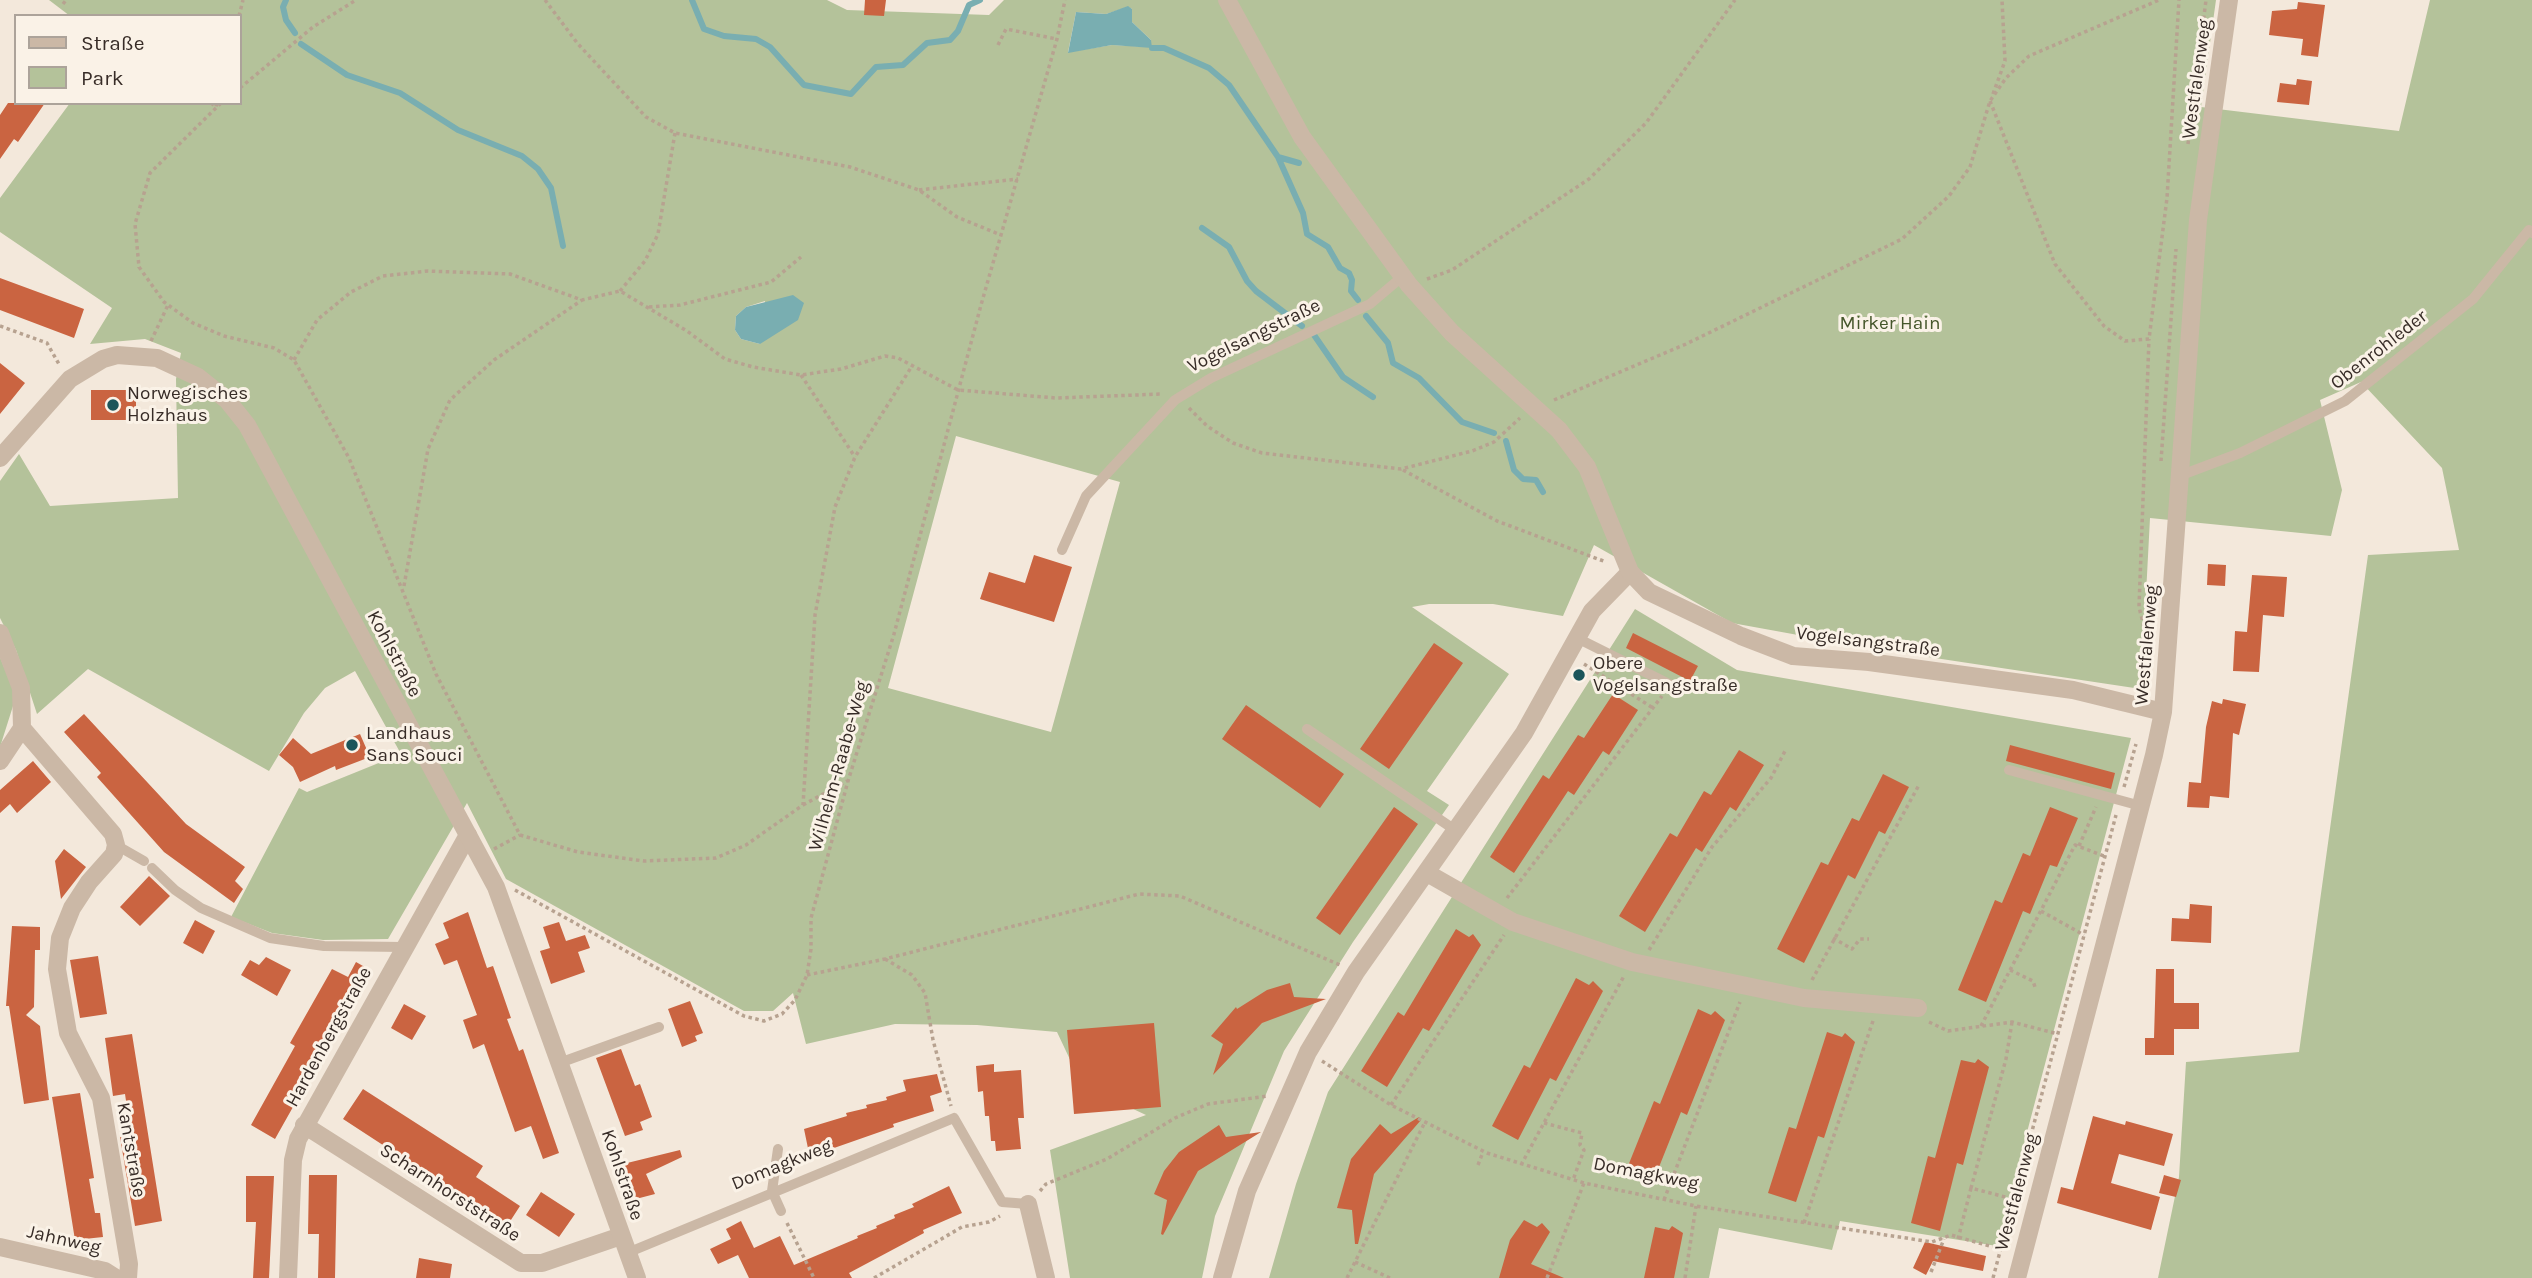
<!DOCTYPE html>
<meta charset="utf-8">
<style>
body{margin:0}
#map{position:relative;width:2532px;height:1278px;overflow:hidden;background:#f3e8db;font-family:Karla,sans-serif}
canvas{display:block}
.legend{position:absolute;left:14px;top:14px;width:228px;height:91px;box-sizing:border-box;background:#faf2e7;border:2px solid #aca39a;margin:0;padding:9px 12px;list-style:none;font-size:21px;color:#372c27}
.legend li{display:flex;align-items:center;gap:14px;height:35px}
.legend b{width:35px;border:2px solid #aca39a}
</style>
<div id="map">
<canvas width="2532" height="1278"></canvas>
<ul class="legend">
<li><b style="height:9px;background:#cbb8a6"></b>Straße</li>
<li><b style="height:19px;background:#b4c29a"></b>Park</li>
</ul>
</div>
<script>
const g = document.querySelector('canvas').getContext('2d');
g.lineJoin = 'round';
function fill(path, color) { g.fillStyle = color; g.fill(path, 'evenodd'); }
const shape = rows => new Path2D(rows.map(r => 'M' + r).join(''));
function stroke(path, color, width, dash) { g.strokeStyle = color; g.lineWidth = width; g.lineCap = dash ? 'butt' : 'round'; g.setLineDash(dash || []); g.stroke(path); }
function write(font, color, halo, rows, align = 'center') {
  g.font = font + ' Karla,sans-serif'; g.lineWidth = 6; g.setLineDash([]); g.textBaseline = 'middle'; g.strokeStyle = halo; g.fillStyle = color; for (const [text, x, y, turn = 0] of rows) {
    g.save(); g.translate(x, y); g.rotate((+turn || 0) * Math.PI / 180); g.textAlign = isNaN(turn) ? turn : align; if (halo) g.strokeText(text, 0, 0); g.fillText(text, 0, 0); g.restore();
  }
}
const green = shape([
 [49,0,827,0,847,10,989,15,1004,0,2216,0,2201,107,2399,131,2430,0,2532,0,2532,1278,2158,1278,2179,1177,2186,1062,2299,1052,2368,555,2459,550,2442,468,2361,382,2320,400,2342,490,2331,536,2150,518,2141,689,1875,649,1732,623,1594,545,1563,616,1493,604,1429,604,1412,607,1509,674,1427,791,1449,805,1353,942,1284,1051,1215,1216,1202,1278,1070,1278,1050,1150,1146,1115,1082,1085,1057,1032,977,1025,895,1024,806,1044,793,993,773,1011,744,1011,506,879,467,803,388,939,323,940,272,933,231,917,299,788,307,792,401,754,355,671,325,688,304,713,269,771,88,669,37,714,16,650,0,618,0,481,19,454,50,506,178,498,176,379,181,353,145,339,90,344,112,308,0,232,0,198,70,103,240,103,240,16,70,16],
 [1128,7,1132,9,1132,22,1151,40,1151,47,1112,45,1068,52,1076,12,1106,14],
 [765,301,760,344,741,339,735,330,736,316,746,307],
 [956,436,1120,482,1051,732,888,688],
 [1635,609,1737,670,2131,738,1997,1246,1840,1221,1832,1250,1719,1228,1709,1278,1269,1278,1296,1184,1328,1092],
 [0,657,13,689,13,706,0,747]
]);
const water = shape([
 [1128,6,1132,9,1132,22,1151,40,1152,48,1112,45,1068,53,1076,12,1106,14],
 [793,295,804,303,798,320,760,344,741,339,735,330,736,316,746,307]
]);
const stream = shape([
 [286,0,283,7,286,20,295,33],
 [692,0,704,29,724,36,756,39,770,47,804,85,851,94,876,67,903,65,927,43,950,40,958,31,969,5,980,0],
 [301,44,347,75,400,93,458,130,522,156,538,169,551,188,563,246],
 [1152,48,1164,48,1209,68,1229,85,1278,157,1303,213,1307,234,1328,247,1340,268,1349,273,1352,280,1351,291,1358,300],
 [1278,157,1299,163],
 [1202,228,1229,247,1247,281,1256,291,1302,326],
 [1366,316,1388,343,1393,363,1419,378,1462,422,1494,433],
 [1314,335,1343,377,1373,397],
 [1506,441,1514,470,1523,479,1536,480,1543,492]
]);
const building = shape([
 [865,0,886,0,884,16,864,15],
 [2298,2,2325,5,2318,57,2301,55,2303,39,2269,35,2272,11,2297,9],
 [2297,79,2312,81,2309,105,2277,102,2280,83,2296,85],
 [8,103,45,103,18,142,14,139,0,159,0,115],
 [0,278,84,309,74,338,0,310],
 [0,363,25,383,0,414],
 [91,390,136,390,136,420,91,420],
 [1034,555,1072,567,1054,622,980,599,989,572,1025,583],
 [2208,564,2226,565,2225,586,2207,585],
 [2252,575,2287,577,2284,617,2263,615,2259,672,2233,671,2235,631,2247,632],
 [1633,633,1698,666,1690,681,1626,648],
 [1434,643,1463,663,1389,769,1360,749],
 [1613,694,1638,710,1609,755,1603,751,1574,795,1568,791,1514,873,1490,857,1543,775,1549,779,1578,735,1584,738],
 [2223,699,2246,704,2239,735,2233,733,2229,798,2210,796,2209,808,2187,807,2189,782,2201,783,2206,727,2212,701,2222,704],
 [1246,705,1344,774,1320,808,1222,739],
 [84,714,186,824,245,867,235,881,243,889,234,903,164,852,97,777,101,773,64,732],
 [360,734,370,757,336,770,335,766,300,782,293,767,279,755,293,738,311,754],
 [2010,745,2115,773,2111,789,2006,761],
 [1739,750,1764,765,1736,811,1730,807,1702,852,1696,848,1645,932,1619,916,1670,833,1677,837,1704,791,1711,795],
 [33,761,51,782,17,813,10,804,0,813,0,790],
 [1883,774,1909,787,1885,834,1879,831,1855,879,1848,875,1804,963,1777,949,1821,862,1828,865,1852,818,1859,821],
 [1394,807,1418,824,1340,935,1316,918],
 [2050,807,2078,818,2057,867,2050,865,2030,914,2023,911,1986,1002,1958,990,1995,900,2002,903,2023,853,2030,856],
 [64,849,86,867,61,899,55,861],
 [149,876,170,896,140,926,120,907],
 [2190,904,2212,906,2211,943,2171,941,2172,918,2189,919],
 [468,912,487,968,493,966,511,1018,507,1019,519,1051,523,1049,559,1153,543,1159,531,1126,515,1132,484,1044,473,1049,463,1020,477,1015,457,960,444,965,435,944,449,938,443,923],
 [195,920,215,931,203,954,183,943],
 [559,922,566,941,585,935,590,948,578,952,585,972,551,984,540,951,550,948,543,927],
 [12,926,40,927,40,950,35,950,34,1007,26,1015,40,1026,49,1100,24,1104,9,1006,6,1006],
 [1456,929,1469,937,1473,934,1481,945,1429,1031,1423,1028,1387,1087,1361,1071,1398,1012,1404,1016],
 [98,956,107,1014,80,1018,70,960],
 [266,957,291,970,277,996,241,975,250,960,259,965],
 [356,962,370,970,275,1139,251,1125,295,1046,290,1043,332,969,348,977],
 [2156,969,2174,969,2174,1003,2199,1003,2199,1029,2174,1029,2174,1055,2145,1055,2145,1038,2154,1038],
 [1576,978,1589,985,1593,981,1603,991,1556,1081,1550,1078,1518,1140,1492,1126,1524,1065,1530,1068],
 [1290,983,1294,997,1326,999,1262,1023,1213,1075,1223,1044,1211,1036,1236,1007,1237,1009,1267,990],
 [690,1001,703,1033,695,1036,697,1041,682,1047,668,1009],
 [404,1004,426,1016,412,1040,391,1028],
 [1698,1009,1711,1015,1715,1011,1725,1020,1687,1115,1681,1112,1655,1177,1628,1166,1654,1101,1660,1104],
 [1154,1023,1161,1107,1074,1114,1067,1030],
 [1827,1032,1842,1037,1845,1033,1855,1042,1824,1138,1818,1136,1796,1202,1768,1193,1789,1127,1796,1129],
 [132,1034,162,1221,135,1226,120,1137,131,1135,125,1094,113,1096,105,1038],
 [621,1049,635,1086,640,1084,652,1117,640,1122,643,1130,625,1136,596,1058],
 [1978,1059,1989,1067,1963,1165,1957,1163,1940,1231,1911,1223,1928,1156,1935,1158,1961,1060,1975,1063],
 [994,1064,994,1072,1021,1070,1024,1118,1018,1118,1021,1149,996,1151,995,1141,991,1141,989,1116,985,1116,983,1091,978,1092,976,1066],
 [937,1074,942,1092,930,1096,934,1111,893,1124,894,1127,834,1148,835,1152,810,1158,804,1129,847,1116,846,1113,867,1108,866,1105,887,1100,886,1097,906,1091,903,1080],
 [363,1089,483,1166,476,1177,520,1206,507,1226,343,1119],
 [80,1093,94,1178,89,1179,95,1213,100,1213,103,1237,75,1240,52,1097],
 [2093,1116,2125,1125,2126,1121,2173,1134,2164,1166,2119,1154,2111,1183,2160,1197,2151,1230,2057,1203,2061,1187,2073,1190],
 [1419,1117,1421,1120,1374,1174,1358,1244,1355,1244,1352,1210,1337,1208,1351,1159,1380,1124,1391,1134],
 [1219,1125,1226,1137,1261,1132,1198,1171,1163,1235,1161,1234,1167,1200,1154,1194,1164,1171,1179,1152],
 [680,1150,682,1157,646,1174,655,1194,632,1200,623,1164],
 [309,1175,337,1175,335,1278,318,1278,319,1234,308,1234],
 [2164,1175,2181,1180,2176,1197,2159,1193],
 [246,1176,274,1176,269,1278,253,1278,256,1222,246,1222],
 [949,1186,962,1213,923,1230,924,1233,849,1273,852,1278,749,1278,738,1255,718,1264,710,1249,731,1239,726,1229,741,1221,754,1248,780,1236,794,1265,858,1238,857,1236,877,1228,876,1226,895,1218,894,1215,914,1207,912,1204],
 [541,1192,575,1214,559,1237,526,1215],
 [1524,1220,1537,1227,1542,1223,1550,1232,1531,1264,1564,1278,1499,1278,1510,1240],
 [1672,1226,1683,1233,1674,1278,1644,1278,1655,1227,1669,1230],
 [1925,1242,1986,1256,1983,1271,1933,1261,1926,1275,1913,1268],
 [419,1258,452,1264,450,1278,416,1278]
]);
const path = shape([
 [545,0,578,44,646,117,675,133,850,167,919,190,957,217,1001,235],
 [63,4,66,0],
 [239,16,243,0],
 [998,45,1006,29,1057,39],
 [240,88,313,27,356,0],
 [1993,94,2005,61,2002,0],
 [1990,101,2055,264,2104,326,2125,341,2149,339,2167,198,2179,0],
 [211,103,216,107,217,103],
 [221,103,150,173,135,224,139,267,164,302,193,323,224,336,274,348,294,360,349,458,436,674,520,835,578,852,644,861,716,858,746,845,803,805,815,615,835,507,855,457,912,366],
 [2188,144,2206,0],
 [919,190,1018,179],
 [1427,279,1452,270,1589,179,1646,123,1735,0],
 [620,291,645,261,658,234,675,133],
 [649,307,680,305,771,282,801,257],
 [0,326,47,343,60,366],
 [151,341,168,305],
 [294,360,317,320,351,292,383,276,428,271,510,274,582,300,620,291,687,331,725,359,753,367,801,375,841,369,885,356,898,358,958,390,1056,398,1162,394],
 [801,375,855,457],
 [1554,400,1686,344,1902,239,1949,196,1970,167,1990,101,2006,78,2029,56,2159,0],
 [1189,408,1207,426,1233,443,1262,453,1401,469,1472,451,1494,442,1520,418],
 [2161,461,2176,249],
 [1403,470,1497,521,1606,562],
 [404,586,428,449,450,400,494,360,582,300],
 [2149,647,2139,607,2149,339],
 [1584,664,1653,708],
 [2124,787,2136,744],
 [803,805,847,781],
 [2079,846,2096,807],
 [494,849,520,835],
 [515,890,744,1016,764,1021,782,1014,795,1000,807,975,811,949,811,918,848,781,894,634,981,305,1057,39,1065,0],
 [1507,898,1662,696],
 [2041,911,2084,935],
 [1833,938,1852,949,1860,939,1869,939],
 [1649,950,1712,847,1771,778,1785,751],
 [885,959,912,975,925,993,933,1040,951,1106],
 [2010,970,2033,981,2035,987],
 [807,975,885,959,1139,894,1180,896,1340,965],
 [1812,980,1919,785],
 [1929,1022,1948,1031,2012,1022,2058,1034],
 [2012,1022,2006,1059,1971,1188,2013,1199],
 [1981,1026,2075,845,2104,856],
 [1322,1061,1391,1105,1487,1153,1584,1183,1696,1206,1932,1242,1951,1235,2000,1249],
 [1391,1105,1504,935],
 [1544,1123,1582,1133,1580,1145,1584,1150,1573,1180],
 [1478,1165,1483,1152],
 [1521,1165,1624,976],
 [1040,1191,1046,1184,1107,1159,1175,1118,1208,1104,1268,1096],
 [1664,1200,1740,1002],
 [787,1223,814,1278],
 [1804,1223,1873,1021],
 [1958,1239,1971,1188],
 [1355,1262,1390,1278],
 [1931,1272,1944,1239],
 [874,1278,962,1227,989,1222,1000,1216],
 [1347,1278,1425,1122],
 [1547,1278,1584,1183],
 [1685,1278,1696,1206],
 [1993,1278,2116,815]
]);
const service = shape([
 [2179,476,2240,453,2345,401,2473,299,2529,230,2532,233],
 [1062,550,1086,496,1175,400,1211,378,1370,304,1403,276],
 [1575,637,1671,685],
 [1307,729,1455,830],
 [2009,770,2141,806],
 [116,845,144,861],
 [152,868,175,890,201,908,270,938,324,946,403,947],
 [562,1062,659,1027],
 [778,1149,772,1191,781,1211],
 [627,1253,954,1118,1002,1202,1028,1204]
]);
const minor = shape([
 [0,633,21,688,22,728,0,761],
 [22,728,113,834,116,845,114,854,89,882,72,908,60,938,57,969,68,1033,101,1098,129,1264,128,1278],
 [1427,873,1513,922,1632,962,1804,998,1918,1008],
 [304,1125,521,1263,542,1263,621,1236],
 [1028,1204,1046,1278],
 [0,1247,105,1271,116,1278],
 [288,1278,293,1160,298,1139,468,835],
 [1222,1278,1247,1191,1308,1052,1356,972,1524,733,1592,611,1630,572]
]);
const tertiary = shape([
 [1227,0,1302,137,1409,285,1452,333,1559,430,1587,467,1630,572,1649,592,1741,636,1793,656,1869,662,2073,690,2163,712],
 [0,458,70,379,103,359,117,355,157,358,198,377,227,400,247,425,496,887,637,1278],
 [2017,1278,2154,755,2163,712,2198,220,2229,0]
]);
const markers = [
 [113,405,7,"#1b555a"],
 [1579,675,7,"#1b555a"],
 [352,745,7,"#1b555a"]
];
const streetNames = [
 ["Westfalenweg",2197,79,-82],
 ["Vogelsangstraße",1254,336,-26],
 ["Obenrohleder",2379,350,-38],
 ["Vogelsangstraße",1868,642,7],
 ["Westfalenweg",2147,645,-85],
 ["Kohlstraße",394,654,62],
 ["Wilhelm-Raabe-Weg",839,766,-74],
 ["Hardenbergstraße",329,1037,-61],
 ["Kantstraße",131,1150,80],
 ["Domagkweg",782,1165,-22],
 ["Domagkweg",1646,1174,11],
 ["Kohlstraße",622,1175,71],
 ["Westfalenweg",2017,1192,-75],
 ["Scharnhorststraße",450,1193,33],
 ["Jahnweg",64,1240,13]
];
const parkNames = [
 ["Mirker Hain",1890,324]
];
const poiNames = [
 ["Norwegisches",127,394],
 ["Holzhaus",127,416],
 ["Obere",1593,664],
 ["Vogelsangstraße",1593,686],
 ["Landhaus",366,734],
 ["Sans Souci",366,756]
];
fill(green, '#b4c29a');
fill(water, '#79aeb1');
stroke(stream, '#79aeb1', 6);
fill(building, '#ca6441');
stroke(path, '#b7a290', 3.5, [3.5, 3.5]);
stroke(service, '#cbb8a6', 10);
stroke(minor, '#cbb8a6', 18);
stroke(tertiary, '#cbb8a6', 18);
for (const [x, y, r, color] of markers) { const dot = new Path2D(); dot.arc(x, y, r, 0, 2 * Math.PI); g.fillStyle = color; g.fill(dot); stroke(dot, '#faf2e7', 2.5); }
write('19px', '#372c27', '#faf2e7', streetNames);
write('19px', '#45562a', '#faf2e7', parkNames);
write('19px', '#372c27', '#faf2e7', poiNames, 'left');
</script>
